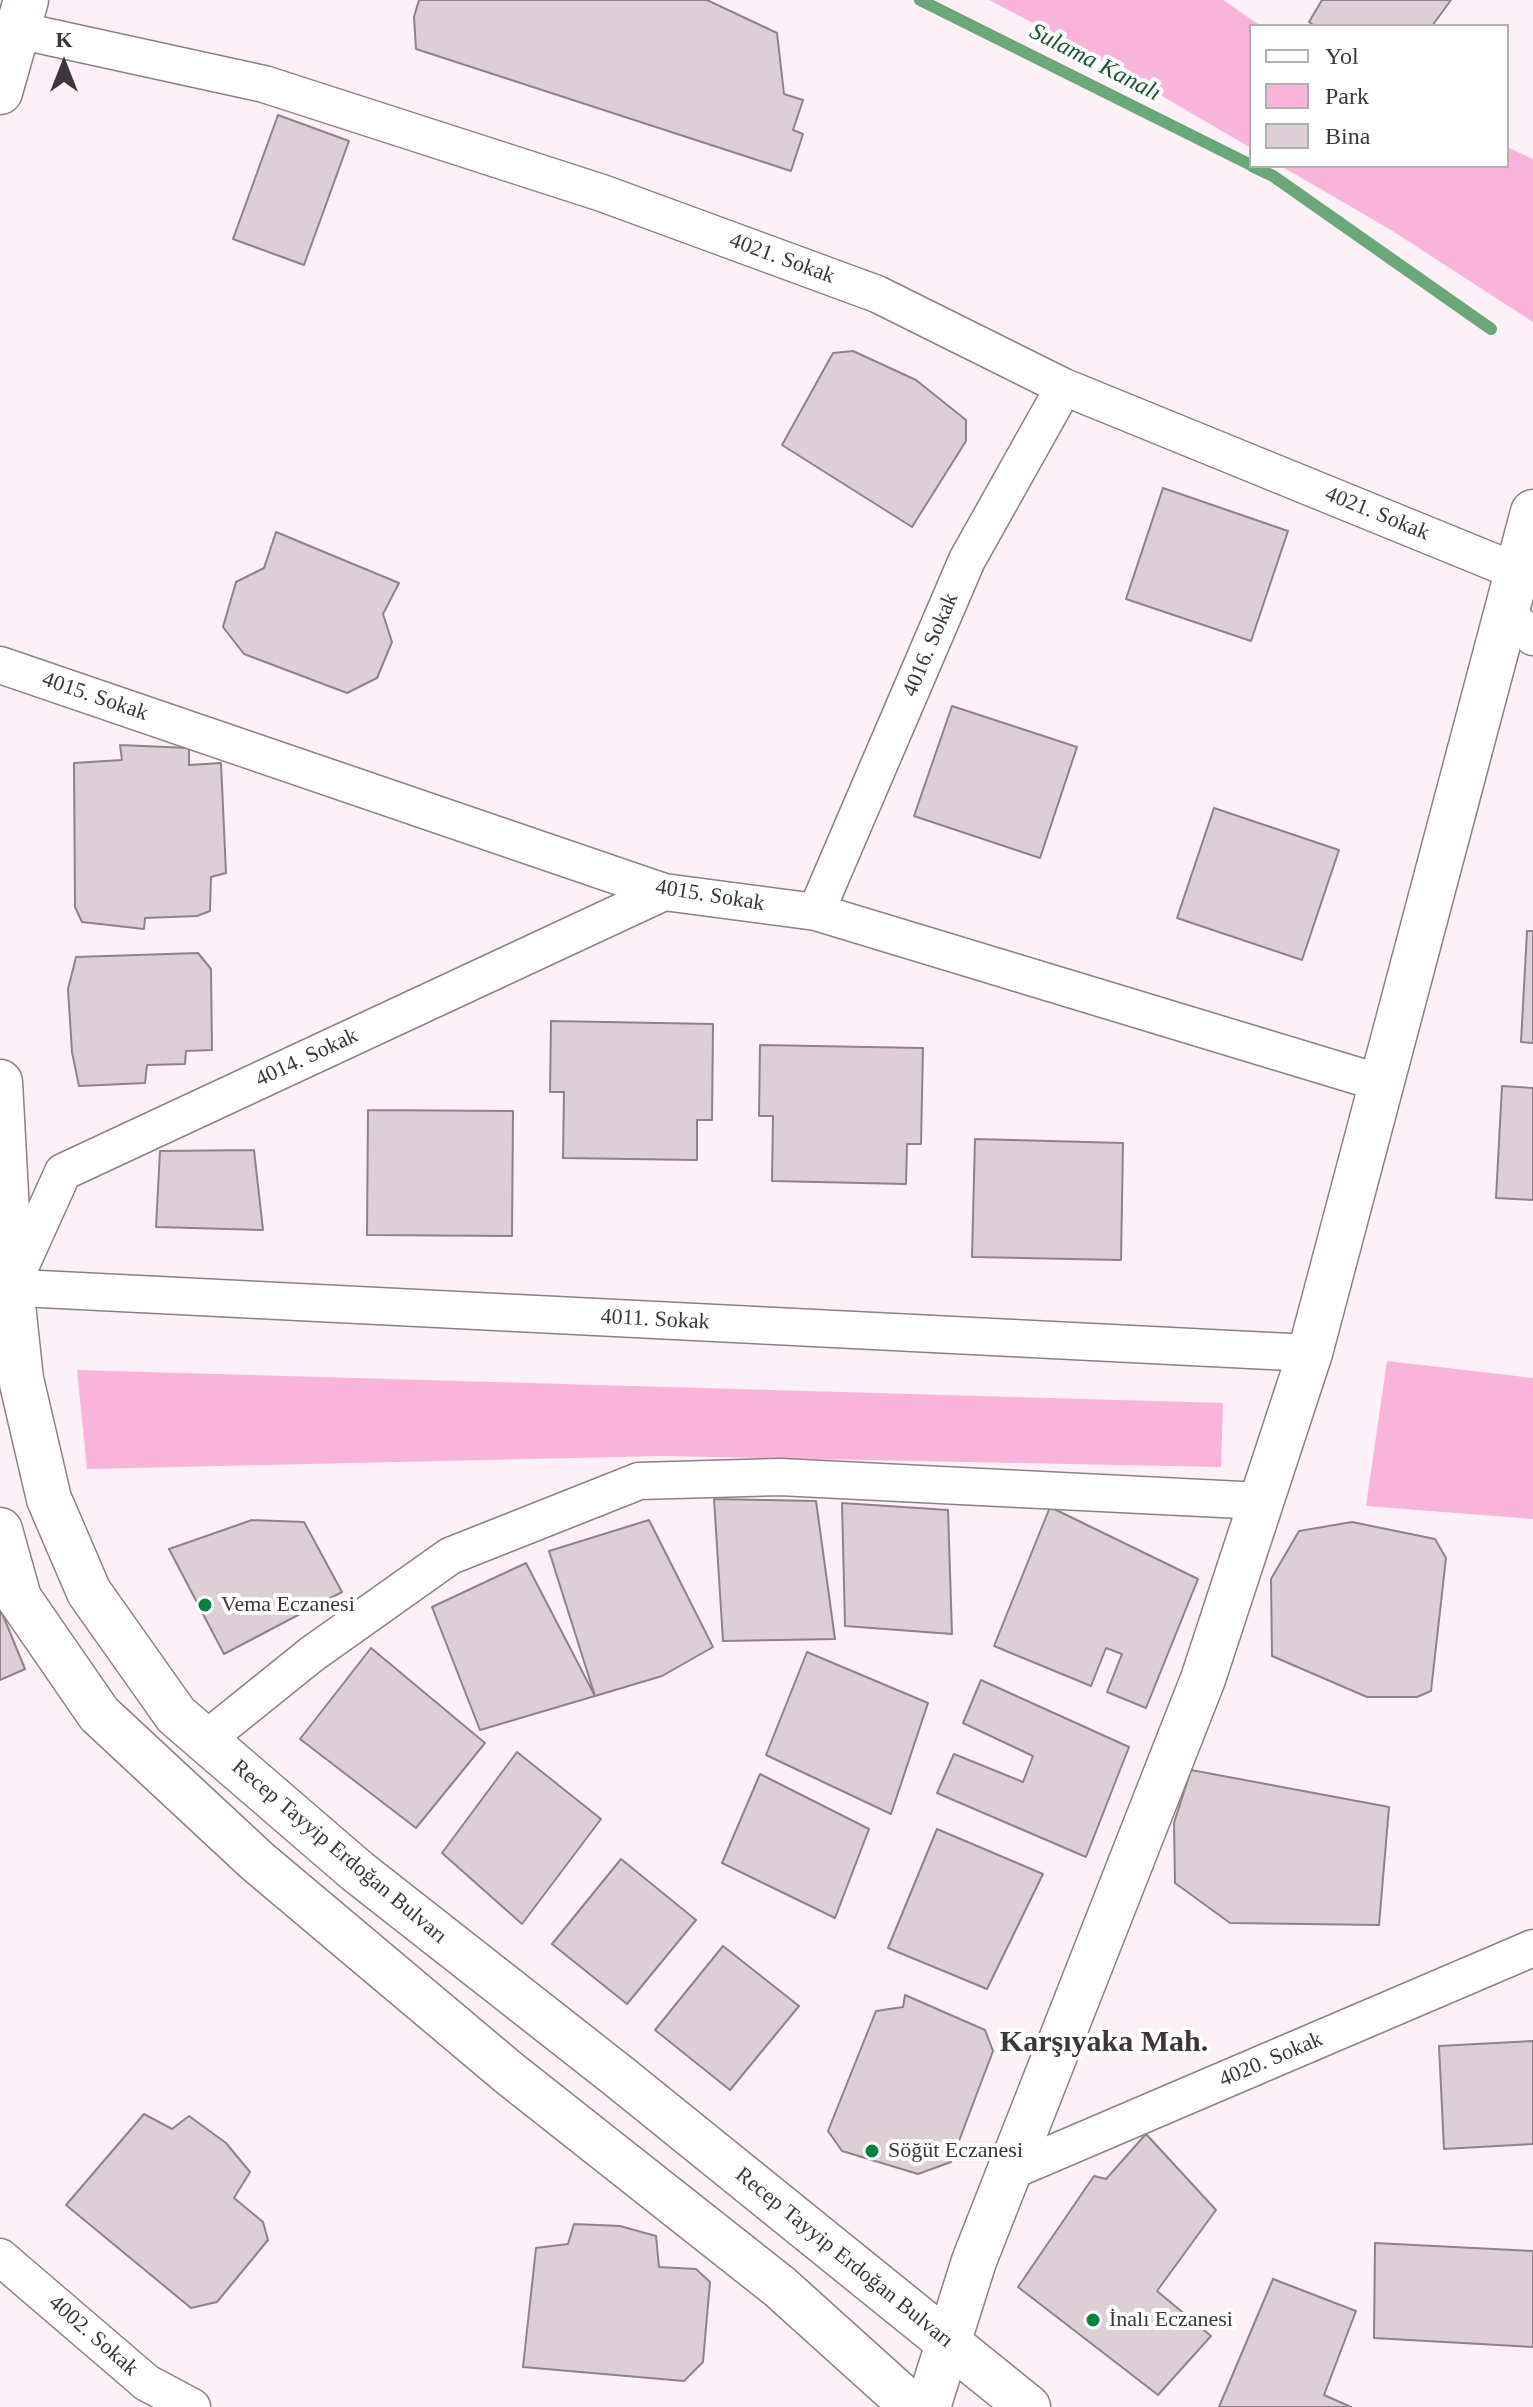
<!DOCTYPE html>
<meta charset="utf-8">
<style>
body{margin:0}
#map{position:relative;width:1533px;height:2407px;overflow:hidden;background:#fdf0f7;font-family:Georgia,serif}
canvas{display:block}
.legend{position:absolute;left:1249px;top:24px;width:260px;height:144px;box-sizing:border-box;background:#fff;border:2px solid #b1afb0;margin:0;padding:10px 14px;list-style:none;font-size:24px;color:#3d363a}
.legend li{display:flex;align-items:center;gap:16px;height:40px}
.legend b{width:40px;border:2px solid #b1afb0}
.north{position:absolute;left:24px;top:24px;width:80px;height:80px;-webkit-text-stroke:6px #fff;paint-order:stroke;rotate:0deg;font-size:22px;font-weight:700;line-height:32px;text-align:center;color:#3d363a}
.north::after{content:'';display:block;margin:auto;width:28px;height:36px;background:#3d363a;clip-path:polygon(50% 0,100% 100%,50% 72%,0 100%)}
</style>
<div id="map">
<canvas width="1533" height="2407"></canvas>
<ul class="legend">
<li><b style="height:10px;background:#fff"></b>Yol</li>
<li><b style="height:22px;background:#f8b4da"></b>Park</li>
<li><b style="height:22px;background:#deced6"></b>Bina</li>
</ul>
<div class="north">K</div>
</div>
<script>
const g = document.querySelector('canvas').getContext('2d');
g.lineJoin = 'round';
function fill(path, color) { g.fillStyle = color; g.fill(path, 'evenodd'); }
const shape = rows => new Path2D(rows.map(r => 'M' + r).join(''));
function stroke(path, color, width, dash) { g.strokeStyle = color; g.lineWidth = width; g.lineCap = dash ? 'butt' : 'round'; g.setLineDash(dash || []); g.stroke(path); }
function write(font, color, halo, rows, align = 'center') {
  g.font = font + ' Georgia,serif'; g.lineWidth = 8; g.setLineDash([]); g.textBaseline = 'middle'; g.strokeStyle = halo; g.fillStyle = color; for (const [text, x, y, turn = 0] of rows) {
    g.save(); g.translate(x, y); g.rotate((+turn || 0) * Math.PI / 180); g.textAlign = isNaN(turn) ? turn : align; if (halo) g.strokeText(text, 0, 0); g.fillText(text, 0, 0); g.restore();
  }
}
const green = shape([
 [989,0,1223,0,1261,26,1251,26,1251,148,1073,44],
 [1507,147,1533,159,1533,322,1391,230,1281,166,1507,166],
 [1387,1361,1533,1378,1533,1519,1366,1506],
 [77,1370,1223,1403,1221,1467,661,1456,87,1469]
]);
const stream = shape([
 [920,0,1251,165],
 [1252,166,1273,176,1491,329]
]);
const building = shape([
 [419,0,707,0,777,33,784,94,803,100,793,130,803,134,791,171,416,49,414,17,419,0],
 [1322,0,1451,0,1432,26,1315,26,1309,22,1322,0],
 [278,115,349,141,304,265,233,239,278,115],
 [853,351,916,380,966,420,966,441,912,527,782,445,833,353,853,351],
 [1163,488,1288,531,1251,641,1126,599,1163,488],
 [276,532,399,583,383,614,392,642,377,678,347,693,244,654,223,627,236,582,264,568,276,532],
 [952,706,1077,747,1040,858,914,816,952,706],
 [120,745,189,748,189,765,221,763,226,873,211,877,210,911,197,916,145,918,144,929,82,922,75,907,74,763,122,760,120,745],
 [1214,808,1339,850,1302,960,1177,918,1214,808],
 [1527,931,1533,931,1533,1043,1521,1042,1527,931],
 [198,953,211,969,212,1050,186,1051,185,1064,147,1065,145,1083,79,1086,72,1052,68,989,76,957,198,953],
 [551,1021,713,1024,712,1120,697,1120,697,1160,563,1158,564,1092,550,1092,551,1021],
 [760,1045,923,1048,921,1144,907,1144,906,1184,772,1181,773,1116,759,1116,760,1045],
 [1502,1086,1533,1088,1533,1200,1496,1198,1502,1086],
 [368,1110,513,1111,512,1236,367,1235,368,1110],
 [975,1139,1123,1143,1121,1260,972,1257,975,1139],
 [254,1150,263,1230,156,1227,160,1151,254,1150],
 [714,1499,816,1501,835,1639,723,1641,714,1499],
 [842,1503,948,1510,952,1634,845,1626,842,1503],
 [1050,1507,1198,1579,1146,1708,1107,1692,1122,1654,1106,1648,1091,1686,994,1646,1050,1507],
 [252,1520,304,1522,342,1592,224,1654,169,1549,252,1520],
 [649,1520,713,1647,662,1676,595,1696,549,1551,649,1520],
 [1352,1522,1435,1539,1446,1558,1431,1691,1417,1697,1367,1697,1272,1656,1271,1579,1299,1531,1352,1522],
 [526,1563,595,1696,480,1730,432,1607,526,1563],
 [0,1608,25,1669,0,1680,0,1608],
 [371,1648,485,1743,416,1828,300,1739,371,1648],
 [807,1652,928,1703,891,1814,766,1755,807,1652],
 [981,1680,1129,1747,1086,1857,937,1793,954,1754,1023,1782,1033,1756,963,1723,981,1680],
 [517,1752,601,1819,522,1924,442,1853,517,1752],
 [1191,1770,1389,1807,1379,1925,1230,1923,1175,1883,1174,1823,1191,1770],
 [760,1774,869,1829,835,1918,722,1863,760,1774],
 [937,1829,1043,1874,987,1989,888,1948,937,1829],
 [621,1859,696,1920,627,2004,552,1944,621,1859],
 [723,1946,799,2006,730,2090,655,2030,723,1946],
 [905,1995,985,2030,993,2051,951,2162,918,2174,842,2151,828,2131,876,2011,903,2007,905,1995],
 [1533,2041,1533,2144,1444,2149,1439,2046,1533,2041],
 [144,2114,172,2129,189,2116,226,2143,250,2172,234,2198,263,2222,268,2240,217,2302,191,2308,66,2205,144,2114],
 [1146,2134,1216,2210,1157,2291,1211,2336,1158,2395,1018,2287,1094,2176,1106,2179,1146,2134],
 [574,2224,620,2226,656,2236,659,2267,696,2269,710,2282,703,2362,684,2381,523,2367,536,2248,568,2244,574,2224],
 [1375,2243,1533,2251,1533,2347,1374,2338,1375,2243],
 [1273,2279,1356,2311,1324,2395,1351,2407,1219,2407,1273,2279]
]);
const street = shape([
 [17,30,264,84,602,193,877,294,1064,387,1518,572],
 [1507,614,1533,637],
 [0,665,664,892,816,912,1384,1084],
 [816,912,967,560,1064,387],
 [0,1287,1310,1353],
 [11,1287,63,1172,664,892],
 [205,1740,312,1654,450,1556,639,1481,780,1477,1262,1501],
 [1009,2172,1533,1948],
 [0,2257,147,2383,192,2407]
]);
const secondary = shape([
 [0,92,26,0],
 [0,1082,11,1287,21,1379,49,1499,89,1592,176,1715,357,1871,617,2075,1028,2407],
 [0,1530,19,1598,99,1714,257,1861,509,2073,780,2287,913,2407],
 [928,2407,974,2261,1203,1679,1310,1353,1533,512]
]);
const markers = [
 [205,1605,8,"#01833e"],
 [872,2151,8,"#01833e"],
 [1093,2320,8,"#01833e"]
];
const streetNames = [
 ["4021. Sokak",782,259,20],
 ["4021. Sokak",1377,514,22],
 ["4016. Sokak",931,645,-67],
 ["4015. Sokak",95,697,19],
 ["4015. Sokak",710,896,9],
 ["4014. Sokak",307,1058,-25],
 ["4011. Sokak",655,1320,3],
 ["Recep Tayyip Erdoğan Bulvarı",339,1852,40],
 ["4020. Sokak",1271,2060,-23],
 ["Recep Tayyip Erdoğan Bulvarı",844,2258,39],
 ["4002. Sokak",93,2336,41]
];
const poiNames = [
 ["Vema Eczanesi",221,1605],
 ["Söğüt Eczanesi",888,2151],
 ["İnalı Eczanesi",1109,2320]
];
const waterNames = [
 ["Sulama Kanalı",1095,63,27]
];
const districtNames = [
 ["Karşıyaka Mah.",1104,2043]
];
fill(green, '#f8b4da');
stroke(stream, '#6aa87a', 12);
fill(building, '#deced6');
stroke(building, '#91828a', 2);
stroke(street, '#8e7f87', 39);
stroke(secondary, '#8e7f87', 47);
stroke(street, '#fff', 36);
stroke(secondary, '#fff', 44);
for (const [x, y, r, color] of markers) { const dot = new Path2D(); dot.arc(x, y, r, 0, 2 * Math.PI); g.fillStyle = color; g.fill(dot); stroke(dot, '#fff', 3); }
write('22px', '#3d363a', '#fff', streetNames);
write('22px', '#3d363a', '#fff', poiNames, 'left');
write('italic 24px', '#15562c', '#fff', waterNames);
write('bold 30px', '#3d363a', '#fff', districtNames);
</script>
